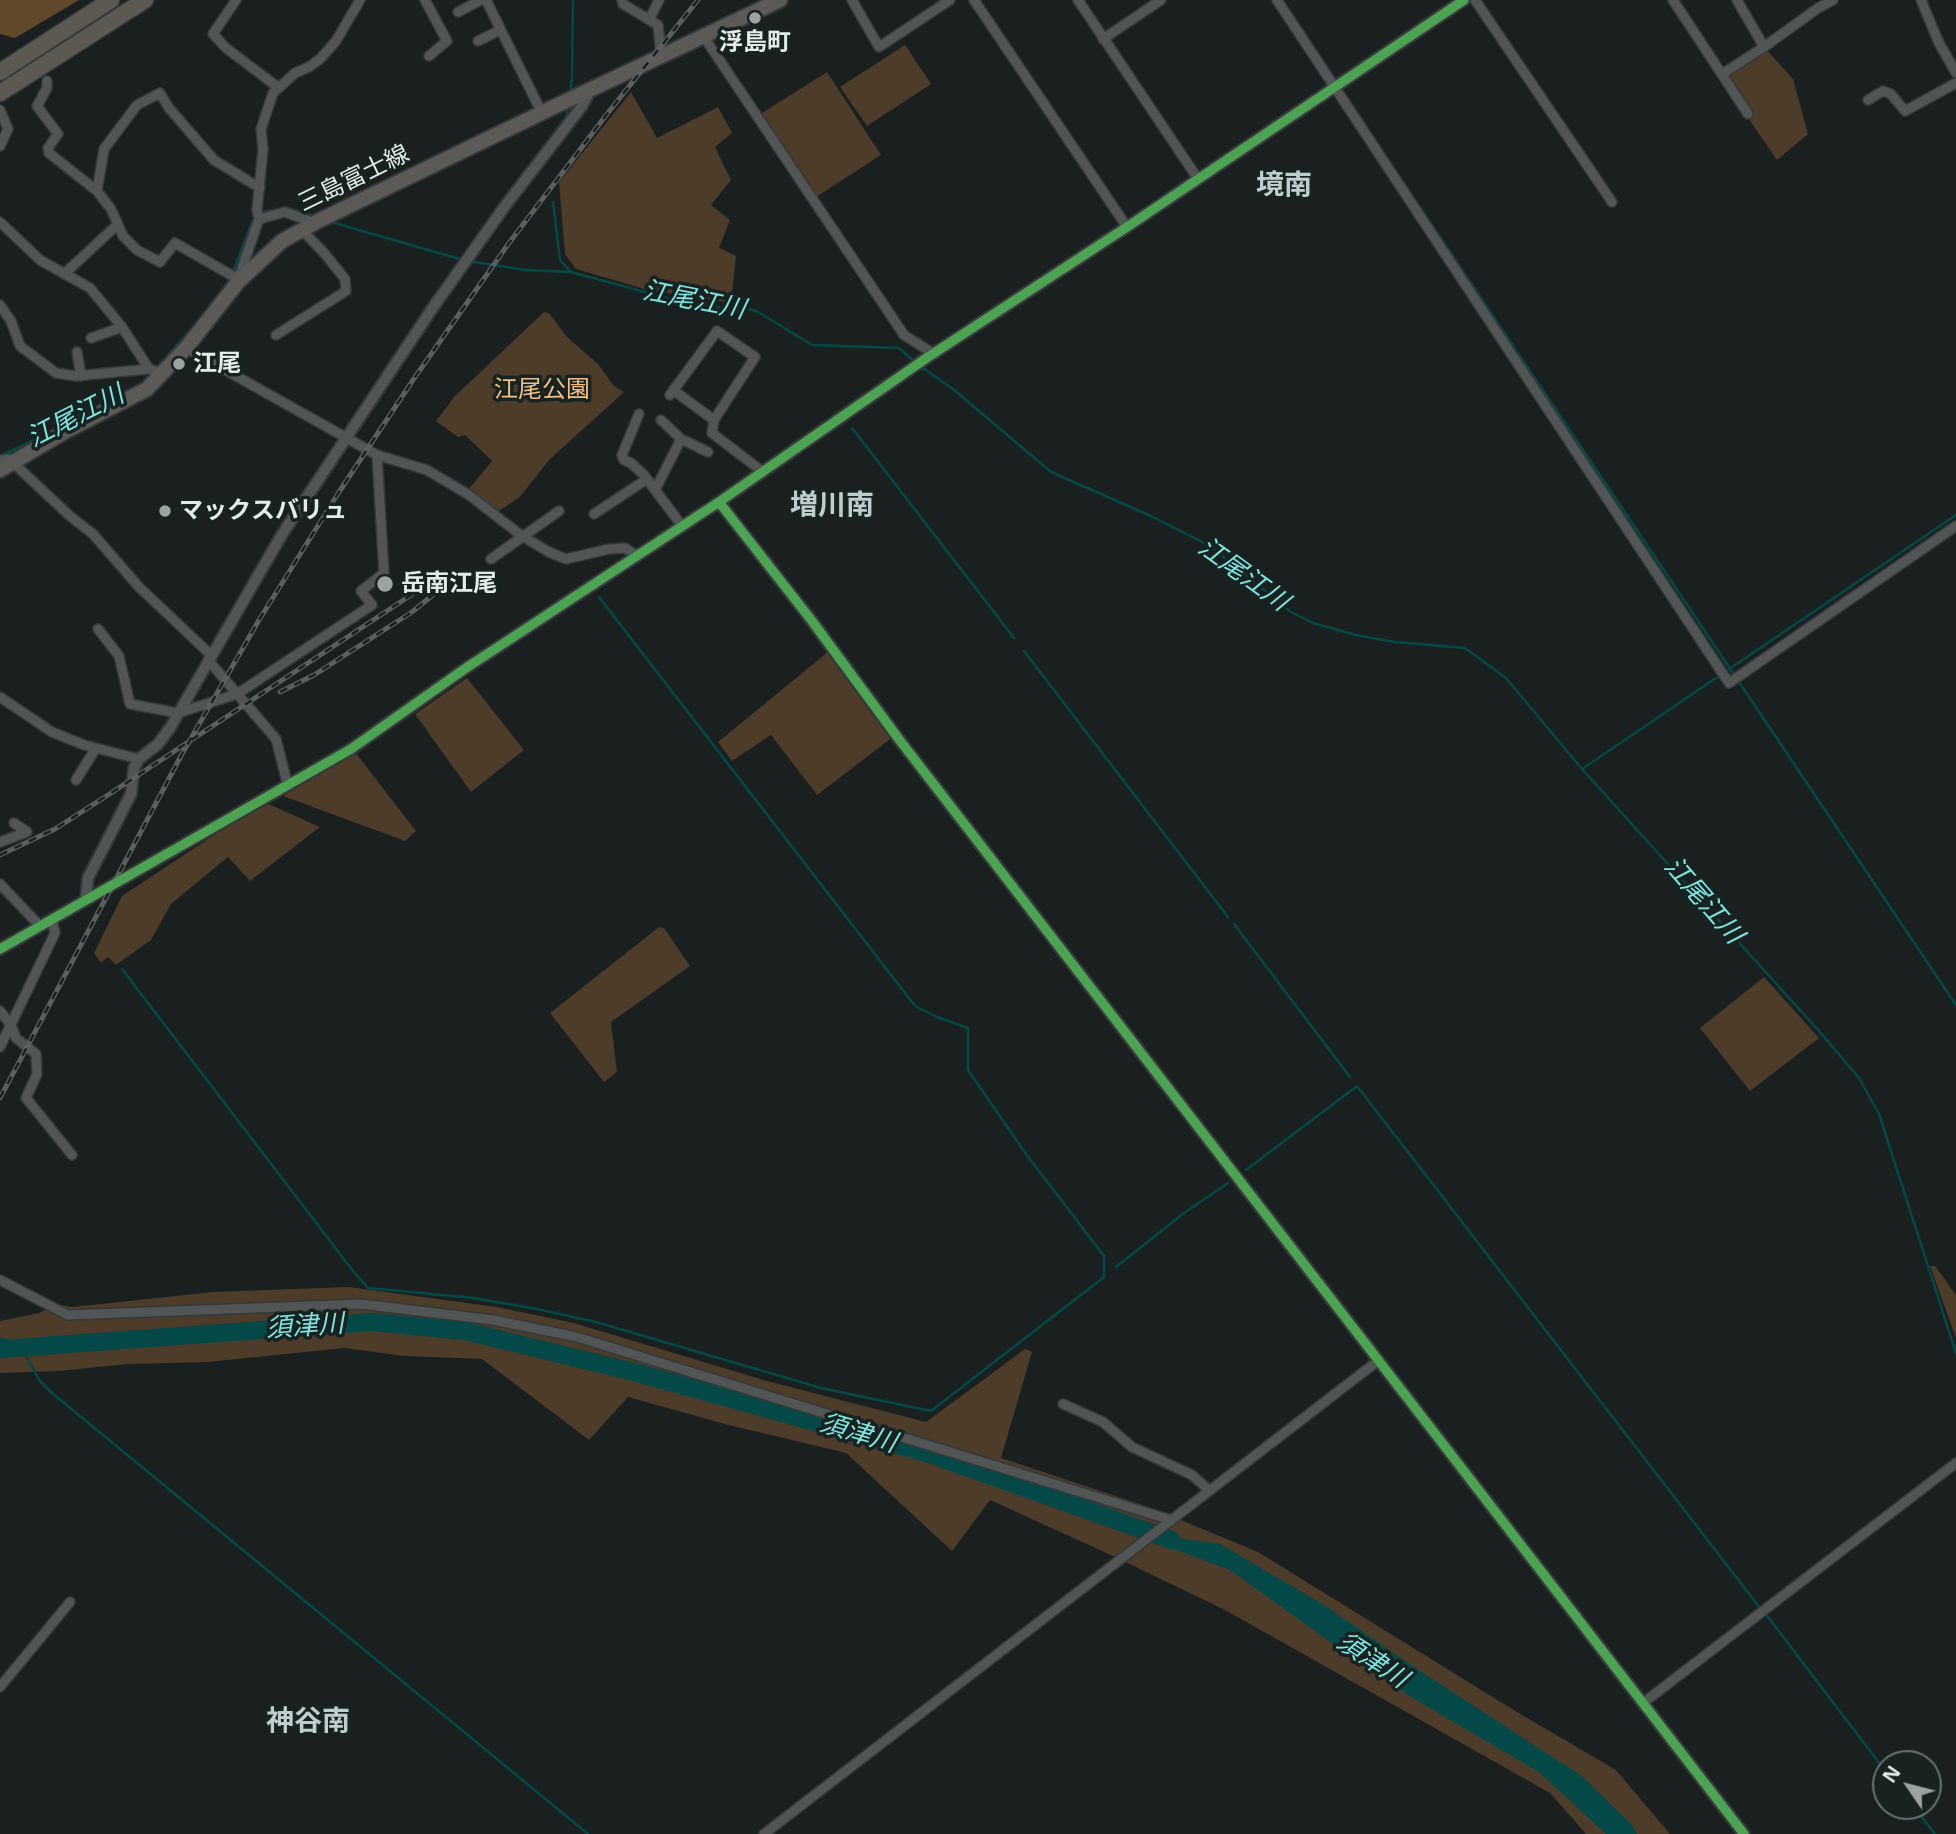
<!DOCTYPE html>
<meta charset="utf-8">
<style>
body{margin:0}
#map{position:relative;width:1956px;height:1834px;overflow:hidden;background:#1a1f1f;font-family:"Open Sans",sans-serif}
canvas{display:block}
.north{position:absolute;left:1872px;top:1750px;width:70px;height:70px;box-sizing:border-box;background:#172221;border:2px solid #697271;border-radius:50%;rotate:305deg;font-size:19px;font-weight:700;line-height:28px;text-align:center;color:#e3eaea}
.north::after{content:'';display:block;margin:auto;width:24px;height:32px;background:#9da3a3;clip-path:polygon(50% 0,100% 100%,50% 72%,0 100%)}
</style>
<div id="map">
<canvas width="1956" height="1834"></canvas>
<div class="north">N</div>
</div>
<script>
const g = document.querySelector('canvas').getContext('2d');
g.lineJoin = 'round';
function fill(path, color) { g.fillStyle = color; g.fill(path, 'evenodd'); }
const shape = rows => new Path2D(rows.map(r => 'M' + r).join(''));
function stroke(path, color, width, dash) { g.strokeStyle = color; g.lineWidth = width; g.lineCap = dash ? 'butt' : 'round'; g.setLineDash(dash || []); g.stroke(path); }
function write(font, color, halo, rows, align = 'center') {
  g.font = font + ' "Open Sans","Noto Sans JP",sans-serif'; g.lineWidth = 7; g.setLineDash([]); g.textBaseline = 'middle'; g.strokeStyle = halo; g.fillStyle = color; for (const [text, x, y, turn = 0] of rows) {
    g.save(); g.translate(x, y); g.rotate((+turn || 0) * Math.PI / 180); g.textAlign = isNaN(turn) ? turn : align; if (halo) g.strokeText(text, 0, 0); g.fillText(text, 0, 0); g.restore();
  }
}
const green = shape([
 [905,45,931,84,867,126,840,87],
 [1764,47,1793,79,1808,134,1777,160,1719,76],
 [827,72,881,155,816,197,762,113],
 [631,92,657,138,718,107,732,133,715,147,731,180,711,205,730,220,719,248,736,256,731,303,648,290,576,269,565,254,559,182],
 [544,312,549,313,567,337,598,364,614,386,624,392,549,460,520,497,499,511,468,490,492,461,465,435,458,437,436,421,455,396],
 [829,651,893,737,817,795,771,735,732,761,718,742],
 [467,678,524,750,471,792,415,714],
 [355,752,416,831,405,841,283,796],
 [264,802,320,827,250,881,228,857,171,904,151,940,116,965,108,957,101,963,94,953,122,896],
 [659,927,664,928,690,966,611,1022,617,1072,604,1082,550,1013],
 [1764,977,1819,1038,1750,1091,1700,1028],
 [1930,1266,1935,1266,1956,1295,1956,1338],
 [349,1287,497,1307,574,1323,767,1381,926,1422,1025,1349,1032,1352,1001,1458,1152,1508,1258,1552,1517,1712,1616,1770,1670,1834,1586,1834,1550,1793,1321,1664,1225,1610,1113,1556,990,1500,952,1551,846,1453,725,1424,628,1397,589,1440,482,1359,404,1356,345,1348,207,1362,128,1364,58,1371,0,1373,0,1321,39,1313,55,1304,73,1307,213,1292]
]);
const forest = shape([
 [0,0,79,0,15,38,0,34]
]);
const water = shape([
 [1161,1536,1220,1544,1324,1605,1405,1661,1583,1777,1632,1825,1637,1834,1606,1834,1539,1772,1411,1697,1340,1649,1230,1570,1156,1542]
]);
const stream = shape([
 [570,94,572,78,573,0],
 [566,119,568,105],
 [1397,173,1956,1005],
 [553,202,560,260,571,272],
 [262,212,287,208,315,216],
 [331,222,463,260],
 [469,261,525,270,571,272,700,307,749,309,758,312,812,345,899,348,915,362],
 [233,272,253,220],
 [158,366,200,319],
 [920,366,953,389,1051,472,1153,517,1210,546,1291,612,1313,623,1356,635,1395,642,1465,648,1506,678,1582,769,1819,1031,1859,1078,1879,1114,1956,1353],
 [852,428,1014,638],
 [0,456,51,432],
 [1024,651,1228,917],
 [1582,769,1956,515],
 [1234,924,1350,1077],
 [122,969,353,1271,368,1288,474,1298,537,1309,596,1322,821,1388,931,1411,1104,1277,1104,1256,1026,1154,968,1070,968,1028,937,1017,915,1006,599,597],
 [1246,1170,1357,1086,1760,1608],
 [1116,1267,1184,1213,1228,1183],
 [0,1338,21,1347,40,1381,52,1393,588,1834],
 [1765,1613,1886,1772],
 [1913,1806,1935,1834]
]);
const river = shape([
 [0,1349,372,1322,465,1331,634,1372,927,1453,1171,1540]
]);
const minor = shape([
 [236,0,213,34,226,48,279,88],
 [425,0,447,41,429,56],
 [486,0,542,113],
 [622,0,623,4,658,25,661,55],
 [852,0,879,47,950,0],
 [974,0,1127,227],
 [1078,0,1198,179],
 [1277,0,1729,683,1956,526],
 [1475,0,1612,202],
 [1673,0,1748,114],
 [1921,0,1939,43,1956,73],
 [458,12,481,0],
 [649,20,659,0],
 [704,37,904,335,934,354],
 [1103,39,1161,0],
 [478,41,500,30],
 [1764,47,1818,8,1833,0],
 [1722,74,1764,47,1737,0],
 [47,81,47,88,37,106,58,134,48,148,49,153,97,191,111,209,123,236,137,250,160,262,175,243,238,279],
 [1868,100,1883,91,1891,94,1905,111,1956,83],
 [0,110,8,129,0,146],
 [97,191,104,149,137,105,160,93,169,108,214,160,260,188],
 [259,219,285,212,315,223],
 [0,222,40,260,90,288,122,327,149,369],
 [64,274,117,225],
 [238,280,259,219,257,210,263,149,261,129,273,93,295,73,309,67,320,59,336,41,360,0],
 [0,305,11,321,20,346,56,373,76,376,149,369,155,371],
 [276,335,346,291,345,279,325,254,302,230],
 [91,338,122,327],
 [186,348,377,455,427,470,469,495,522,536,549,552,566,559,609,549,625,548,636,555],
 [77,352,81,376],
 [673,390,714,420],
 [670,395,717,331,755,357,714,420,712,433,763,472],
 [639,414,622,455,624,460,631,463,644,475,682,526],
 [681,439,708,452],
 [0,460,9,459,71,517,93,534,139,587,211,655],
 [655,490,681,439,661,420],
 [594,514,647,479],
 [491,559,559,511],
 [98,629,119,656,130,704,178,713,237,694,372,605,361,591,384,573,377,455],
 [208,660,276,739,288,786],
 [0,697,52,732,84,745,139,759],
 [76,780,96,748],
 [0,842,27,832,14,823],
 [0,884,40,926],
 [0,1011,11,1025,16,1038,36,1054,37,1074,26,1098,72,1155],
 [0,1047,55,933,52,919],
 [0,1280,68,1315,361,1304,493,1320,577,1337,1171,1520],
 [1063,1404,1103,1422,1132,1447,1192,1475,1209,1490],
 [0,1687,70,1602],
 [1643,1703,1956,1463],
 [764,1834,1379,1360]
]);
const tertiary = shape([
 [719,502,812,621,898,738,1744,1834],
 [86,899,88,878,131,794,134,768,139,759,158,744,170,728,281,536,434,306,505,206,582,106,591,89],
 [0,949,351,749,466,668,719,502,928,357,1127,227,1464,0]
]);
const primary = shape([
 [0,470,66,431,147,389,186,348,238,282,282,241,318,221,564,102,780,0]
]);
const motorway = shape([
 [0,72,111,0],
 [0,93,145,0]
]);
const rail = shape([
 [280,692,314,675,412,612,450,581],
 [0,855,55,829,108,795,446,572],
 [0,1098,182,754,259,620,339,492,415,377,509,243,607,114,698,0]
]);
const cycleway = shape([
 [719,502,812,621,898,738,1744,1834],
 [0,949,351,749,466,668,719,502,928,357,1127,227,1464,0]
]);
const markers = [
 [755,18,7,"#9da3a3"],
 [179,364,7,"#9da3a3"],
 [165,511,7,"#9da3a3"],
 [385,584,9,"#9da3a3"]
];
const poiNames = [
 ["浮島町",755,43,"center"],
 ["江尾",193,364],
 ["マックスバリュ",179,511],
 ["岳南江尾",401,584]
];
const streetNames = [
 ["三島富士線",354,179,-26]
];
const parkNames = [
 ["江尾公園",542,390]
];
const waterNames = [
 ["江尾江川",694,301,11],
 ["江尾江川",76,417,-27],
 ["江尾江川",1243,575,36],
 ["江尾江川",1703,901,49],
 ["須津川",305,1327,-4],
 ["須津川",858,1434,16],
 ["須津川",1372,1661,33]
];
const quarterNames = [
 ["境南",1284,186],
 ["増川南",832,506],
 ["神谷南",308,1722]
];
fill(green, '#4c3c29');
fill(forest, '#62482a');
fill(water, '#044947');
stroke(stream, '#044947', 2.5);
stroke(river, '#044947', 18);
stroke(minor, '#353939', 12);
stroke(tertiary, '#353939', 14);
stroke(primary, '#353939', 18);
stroke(motorway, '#353939', 19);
stroke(minor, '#515555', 9);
stroke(tertiary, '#515555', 10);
stroke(primary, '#5b5a56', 14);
stroke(motorway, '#5b5952', 16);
stroke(rail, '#5b5f5f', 5);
stroke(rail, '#172221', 2.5, [8]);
stroke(cycleway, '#4ca352', 9);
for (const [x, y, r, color] of markers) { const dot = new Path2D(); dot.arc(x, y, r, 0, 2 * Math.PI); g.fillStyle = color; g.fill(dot); stroke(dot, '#172221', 2.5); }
write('bold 24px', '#e3eaea', '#172221', poiNames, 'left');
write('24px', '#e3eaea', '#172221', streetNames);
write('24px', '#f2be86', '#172221', parkNames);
write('italic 26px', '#80e4e1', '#172221', waterNames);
write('bold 28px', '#bfcdcc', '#172221', quarterNames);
</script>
